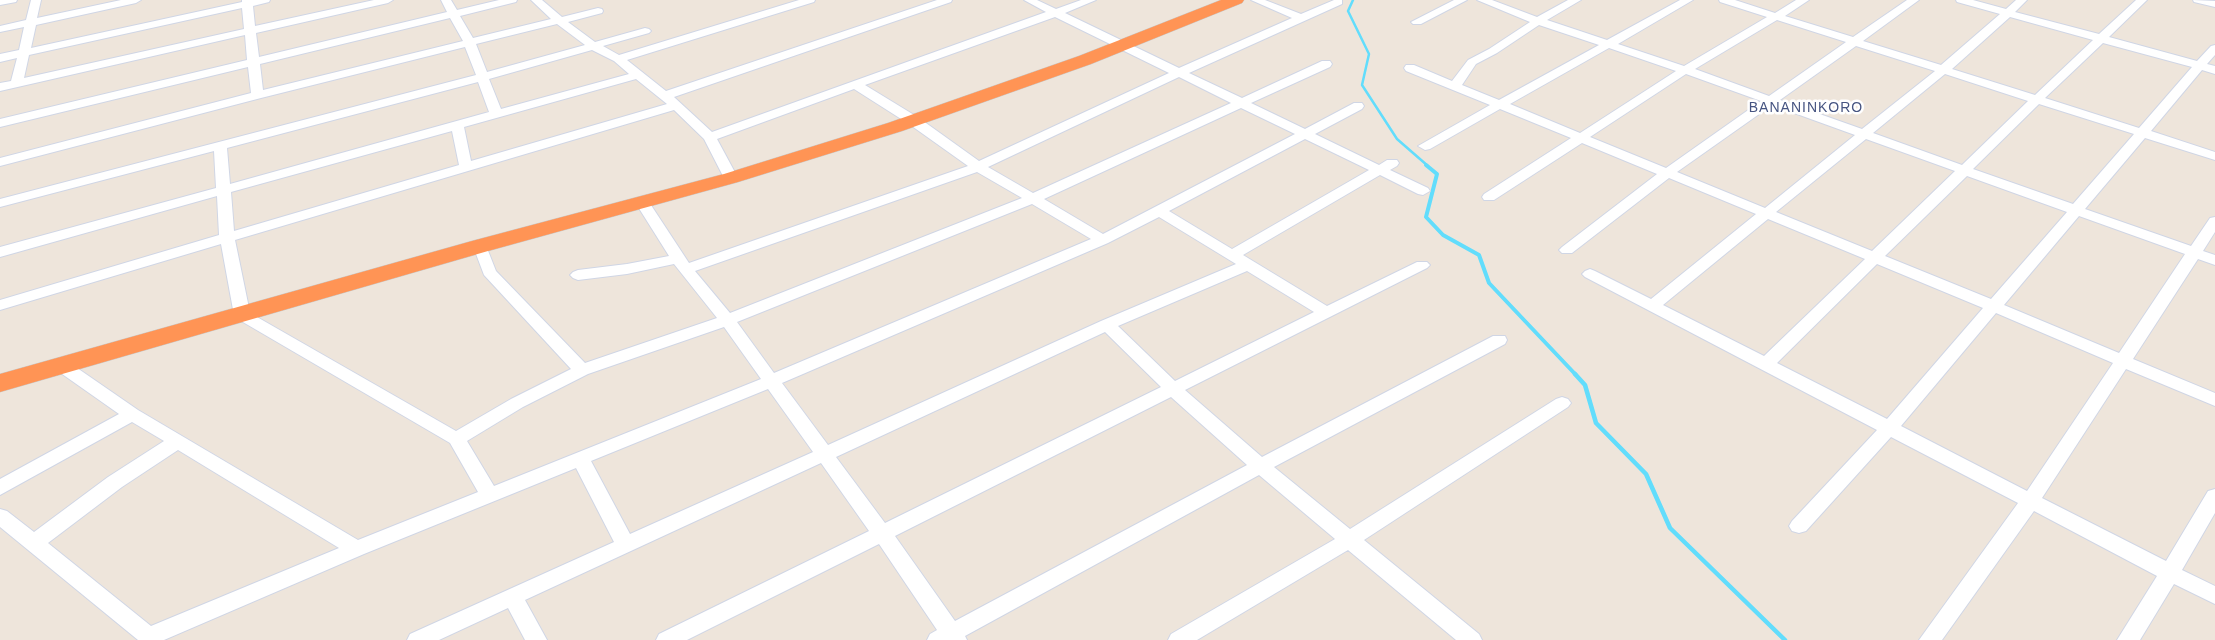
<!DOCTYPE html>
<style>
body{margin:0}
canvas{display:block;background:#eee5db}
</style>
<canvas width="2215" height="640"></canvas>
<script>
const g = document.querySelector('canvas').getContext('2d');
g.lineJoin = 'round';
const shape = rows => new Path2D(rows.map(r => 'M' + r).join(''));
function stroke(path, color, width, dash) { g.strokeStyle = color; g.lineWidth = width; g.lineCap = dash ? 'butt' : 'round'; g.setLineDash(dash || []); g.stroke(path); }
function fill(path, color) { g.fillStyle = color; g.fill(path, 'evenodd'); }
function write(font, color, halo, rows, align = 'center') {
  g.font = font + ' Arial,sans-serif'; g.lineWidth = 5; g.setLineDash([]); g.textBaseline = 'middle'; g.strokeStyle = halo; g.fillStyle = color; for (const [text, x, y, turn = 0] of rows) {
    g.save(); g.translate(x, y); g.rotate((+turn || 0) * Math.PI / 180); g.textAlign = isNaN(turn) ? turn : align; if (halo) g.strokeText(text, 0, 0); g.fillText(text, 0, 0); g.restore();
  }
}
const streamFar2 = shape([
 [1353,0,1348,11,1369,54,1362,85,1397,139,1428,166]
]);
const streamFar1 = shape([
 [1426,165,1437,174,1426,217,1443,235,1479,255,1489,283,1576,375]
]);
const stream = shape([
 [1575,374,1585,385,1596,423,1646,474,1670,528,1785,640]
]);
const minor = shape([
 [0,0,17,0,16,2,0,5,0,0],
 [31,0,41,0,37,18,121,0,141,0,136,3,36,25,31,48,242,2,242,0,270,0,269,2,253,6,255,26,374,0,393,0,388,3,256,33,259,57,447,12,441,0,451,0,457,10,499,0,517,0,516,2,460,16,473,38,551,19,531,0,542,0,562,17,598,8,602,9,603,11,602,13,568,22,595,42,645,28,649,29,651,31,649,33,603,46,619,55,799,0,815,0,814,2,627,60,666,91,937,0,952,0,951,2,674,97,712,132,1046,12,1024,0,1037,0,1056,9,1081,0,1096,0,1065,13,1179,68,1292,18,1251,0,1265,0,1301,14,1334,0,1342,0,1342,4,1189,73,1242,98,1322,61,1330,61,1332,64,1330,67,1251,103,1305,129,1354,103,1362,103,1364,106,1362,109,1315,134,1379,165,1387,160,1397,160,1399,163,1397,166,1390,170,1428,188,1430,191,1423,195,1418,194,1380,175,1243,255,1327,306,1417,262,1427,262,1430,265,1427,268,1185,390,1262,457,1493,336,1505,336,1507,340,1505,344,1274,467,1350,529,1556,399,1562,397,1568,399,1571,403,1568,407,1364,540,1479,634,1482,640,1456,640,1348,550,1197,640,1168,640,1171,634,1335,539,1259,475,965,636,967,640,927,640,930,634,937,630,879,544,687,640,656,640,659,634,869,531,821,463,525,600,547,640,525,640,508,608,439,640,407,640,410,634,614,542,576,468,364,554,164,640,138,640,0,527,0,509,7,511,34,532,108,477,164,441,132,422,0,495,0,479,119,414,55,369,52,365,55,361,61,360,67,361,138,410,358,540,478,492,450,443,236,318,234,315,221,244,0,310,0,300,219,235,217,196,0,257,0,247,216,188,214,151,0,207,0,199,476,75,465,47,261,98,0,166,0,158,251,93,248,67,0,127,0,119,247,60,245,35,0,91,0,83,11,81,17,58,0,62,0,54,19,50,24,27,0,32,0,26,26,20,31,0],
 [242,8,244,29,24,78,29,55,242,8],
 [1055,17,1169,73,979,161,919,118,865,85,1055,17],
 [450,18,463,41,263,90,260,64,450,18],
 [557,24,585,45,487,72,476,44,557,24],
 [592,50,614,61,629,74,501,109,489,79,592,50],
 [1179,77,1231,103,1033,193,988,167,1179,77],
 [636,79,667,104,471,161,464,127,636,79],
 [478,82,489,112,230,184,227,148,478,82],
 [854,89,909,124,968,166,689,263,647,199,637,199,635,202,669,256,627,264,578,270,573,272,570,275,573,278,578,280,627,274,674,264,717,318,585,363,496,271,485,243,475,243,473,246,484,275,571,369,511,399,456,431,250,313,235,240,674,110,704,139,724,178,731,182,738,178,717,139,854,89],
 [1241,108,1295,134,1103,234,1044,199,1241,108],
 [452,131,459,165,234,231,231,192,452,131],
 [1305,139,1369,170,1232,249,1169,211,1305,139],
 [977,172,1022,198,730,313,695,271,977,172],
 [1032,204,1091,239,774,373,737,322,1032,204],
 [1159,217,1236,264,1101,321,828,445,782,383,1108,243,1159,217],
 [1247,271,1314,312,1175,381,1118,326,1247,271],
 [724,327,761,379,494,486,467,441,523,407,588,374,724,327],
 [1105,332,1161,387,885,523,836,457,1105,332],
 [768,389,813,452,630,534,591,461,768,389],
 [1171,397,1247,465,955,621,895,536,1171,397],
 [178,450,339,548,151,626,48,543,122,487,178,450],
 [1454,0,1467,0,1421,24,1413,24,1411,22,1454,0],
 [1477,0,1492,0,1537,17,1568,0,1581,0,1547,20,1607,40,1680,0,1693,0,1618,44,1684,66,1767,17,1720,2,1719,0,1735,0,1775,13,1796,0,1809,0,1785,16,1853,37,1907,0,1919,0,1863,41,1941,65,2000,14,1957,2,1956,0,1973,0,2006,9,2016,0,2027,0,2015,12,2099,34,2136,0,2147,0,2109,37,2197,61,2211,46,2215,45,2215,55,2207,64,2215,66,2215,74,2202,70,2151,131,2215,152,2215,160,2145,138,2085,209,2191,246,2210,218,2215,217,2215,232,2203,251,2215,255,2215,265,2198,259,2133,359,2215,393,2215,406,2126,369,2042,498,2166,561,2208,491,2215,489,2215,513,2182,570,2215,586,2215,604,2174,584,2140,640,2117,640,2157,576,2034,511,1942,640,1919,640,2018,503,1891,437,1806,531,1799,533,1792,531,1789,526,1792,521,1877,430,1585,277,1582,274,1585,271,1590,269,1595,271,1651,299,1756,214,1669,178,1572,253,1562,253,1559,250,1562,247,1657,174,1582,143,1494,200,1484,200,1482,197,1484,194,1571,138,1500,109,1430,149,1425,150,1418,146,1490,105,1406,71,1404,68,1406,65,1414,65,1452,81,1468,60,1489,49,1530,22,1477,0],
 [2010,17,2093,40,2035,95,1952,69,2010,17],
 [1777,20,1846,42,1769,96,1695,69,1777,20],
 [1539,25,1599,45,1499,100,1462,85,1476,64,1497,53,1539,25],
 [2103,43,2192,67,2139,128,2045,98,2103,43],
 [1856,46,1935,71,1862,129,1780,100,1856,46],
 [1609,48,1676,71,1580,133,1510,104,1609,48],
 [1686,74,1761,101,1666,168,1590,137,1686,74],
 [1945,74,2028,101,1962,165,1873,133,1945,74],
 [2039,104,2134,134,2073,204,1973,169,2039,104],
 [1772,105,1855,135,1765,208,1677,172,1772,105],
 [1866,139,1955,171,1872,251,1776,212,1866,139],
 [1967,176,2067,212,1991,299,1885,256,1967,176],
 [2079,216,2185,254,2119,353,2004,305,2079,216],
 [1768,219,1865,259,1764,356,1663,305,1768,219],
 [1877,264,1983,308,1887,419,1777,363,1877,264],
 [1996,313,2113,363,2027,491,1901,426,1996,313],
 [2193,0,2215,1,2215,7,2194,2,2193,0]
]);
const highway = shape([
 [1221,0,1244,0,1242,3,1091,64,902,131,738,182,488,251,0,392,0,374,472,241,724,174,888,123,1079,56,1221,0]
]);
const farQuarternames = [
 ["BANANINKORO",1806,108]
];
stroke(streamFar2, '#62ddfc', 2.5);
stroke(streamFar1, '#62ddfc', 4);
stroke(stream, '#62ddfc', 4.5);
stroke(minor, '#d0d6e5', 2);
stroke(highway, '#c8c8c8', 1);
fill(minor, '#fff');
fill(highway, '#ff9455');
g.letterSpacing = '1px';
write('14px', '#465481', '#fff', farQuarternames);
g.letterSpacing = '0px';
</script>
